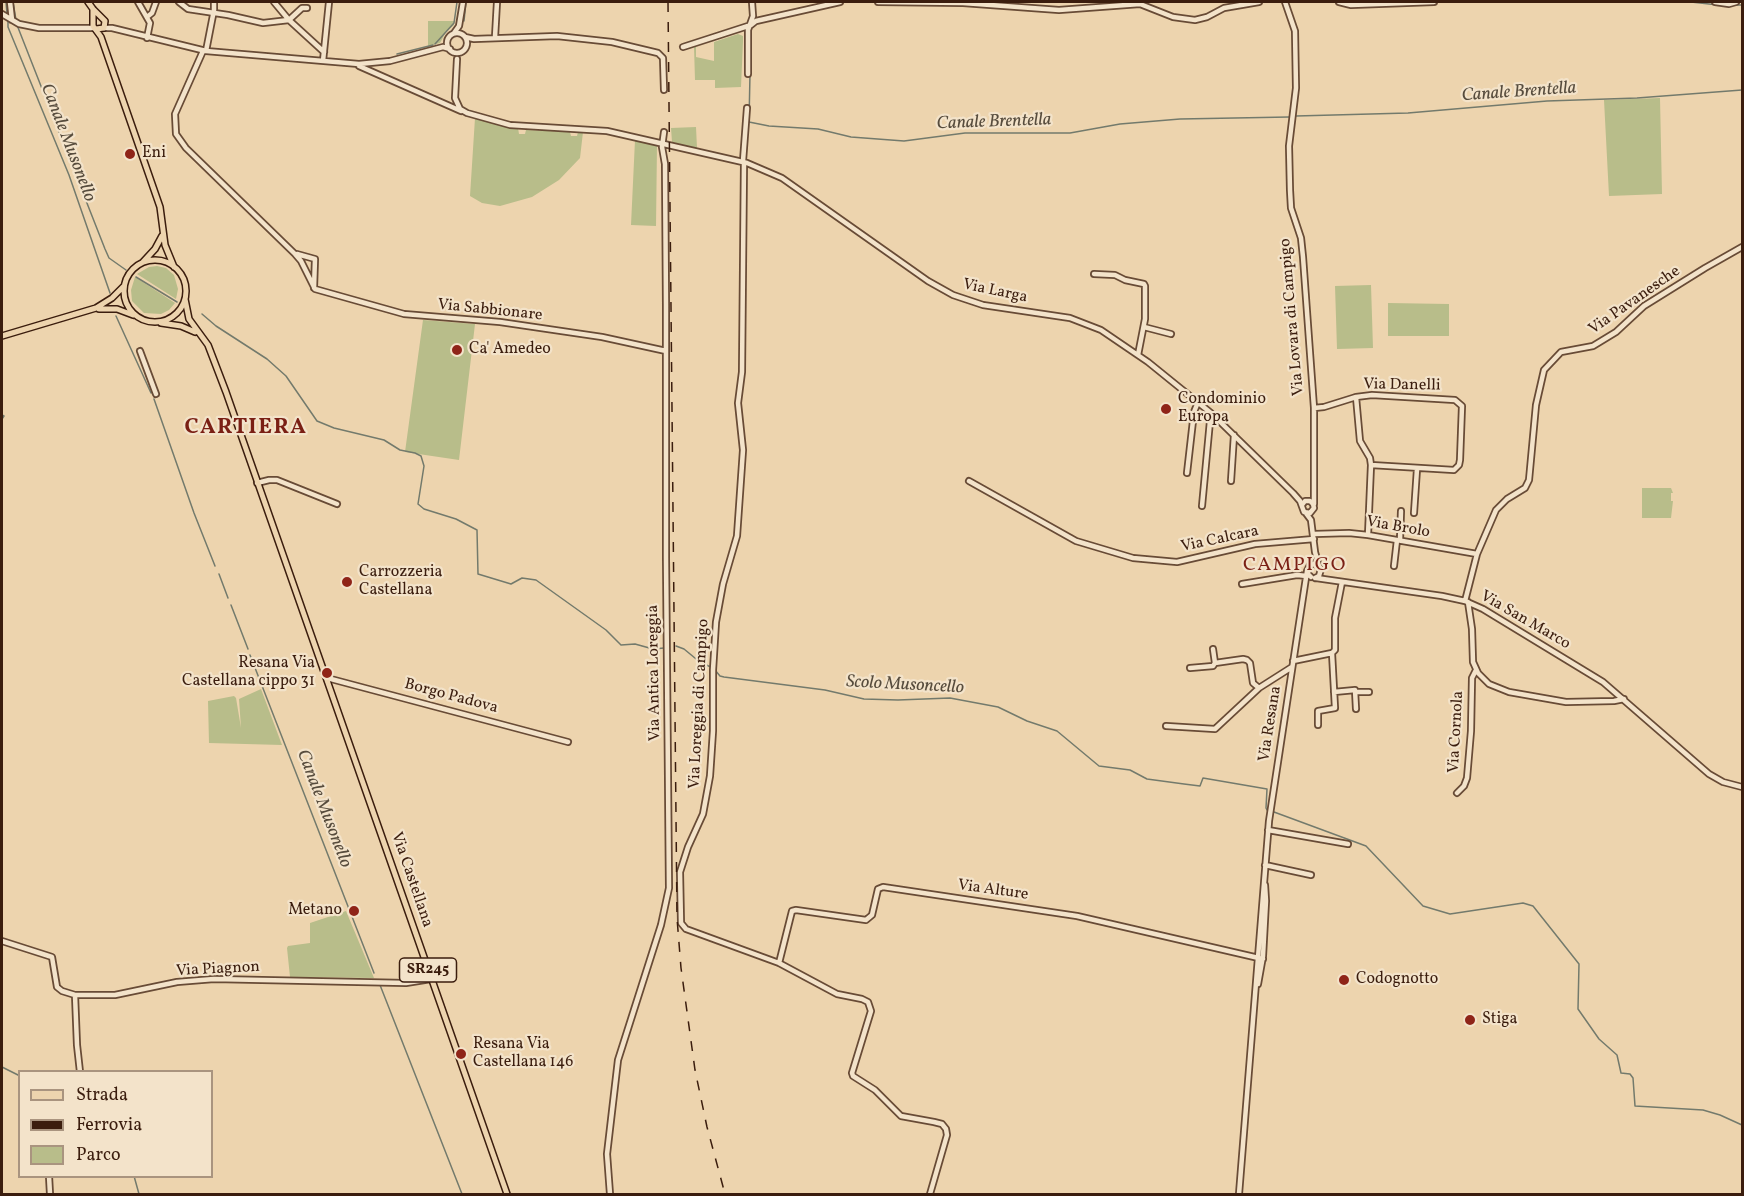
<!DOCTYPE html>
<style>
body{margin:0}
#map{position:relative;width:1744px;height:1196px;overflow:hidden;background:#edd4ae;font-family:Vollkorn,serif}
canvas{display:block}
.frame{position:absolute;inset:0;border:3px solid #3b1d0e;pointer-events:none}
.legend{position:absolute;left:18px;top:1070px;width:195px;height:108px;box-sizing:border-box;background:#f3e3ca;border:2px solid #a9947f;margin:0;padding:8px 10px;list-style:none;font-size:18px;color:#3b1d0e}
.legend li{display:flex;align-items:center;gap:12px;height:30px}
.legend b{width:30px;border:2px solid #a9947f}
</style>
<div id="map">
<canvas width="1744" height="1196"></canvas>
<div class="frame"></div>
<ul class="legend">
<li><b style="height:8px;background:#edd4ae"></b>Strada</li>
<li><b style="height:8px;background:#3b1d0e"></b>Ferrovia</li>
<li><b style="height:16px;background:#b8bd8a"></b>Parco</li>
</ul>
</div>
<script>
const g = document.querySelector('canvas').getContext('2d');
g.lineJoin = 'round';
function fill(path, color) { g.fillStyle = color; g.fill(path, 'evenodd'); }
const shape = rows => new Path2D(rows.map(r => 'M' + r).join(''));
function stroke(path, color, width, dash) { g.strokeStyle = color; g.lineWidth = width; g.lineCap = dash ? 'butt' : 'round'; g.setLineDash(dash || []); g.stroke(path); }
function write(font, color, halo, rows, align = 'center') {
  g.font = font + ' Vollkorn,serif'; g.lineWidth = 4.5; g.setLineDash([]); g.textBaseline = 'middle'; g.strokeStyle = halo; g.fillStyle = color; for (const [text, x, y, turn = 0] of rows) {
    g.save(); g.translate(x, y); g.rotate((+turn || 0) * Math.PI / 180); g.textAlign = isNaN(turn) ? turn : align; if (halo) g.strokeText(text, 0, 0); g.fillText(text, 0, 0); g.restore();
  }
}
const green = shape([
 [428,21,454,21,454,25,446,32,440,43,428,46],
 [738,34,743,36,743,41,741,87,715,88,715,80,695,80,694,47,696,47,696,57,714,61,714,42],
 [1660,98,1662,194,1609,196,1604,100],
 [475,118,518,128,519,134,525,134,526,130,570,132,571,136,577,136,578,132,583,132,580,158,559,180,532,197,500,206,482,203,470,196],
 [696,127,697,148,672,142,671,128],
 [635,140,657,145,656,226,631,225],
 [157,266,166,268,174,275,178,289,176,299,137,274,149,267],
 [135,277,175,303,169,310,161,314,144,313,132,301,131,290],
 [1371,285,1373,348,1337,349,1335,286],
 [1388,303,1449,304,1449,336,1388,336],
 [423,320,475,324,459,460,405,452],
 [1642,488,1671,488,1673,493,1671,493,1671,501,1673,501,1671,518,1642,518],
 [261,689,282,745,209,743,208,701,234,696,236,698,241,728,239,699],
 [346,911,374,978,290,977,287,948,288,946,310,943,310,923]
]);
const stream = shape([
 [6,2,7,14],
 [13,2,16,20],
 [1691,2,1718,5],
 [1732,5,1742,5],
 [8,18,8,27,69,175,110,293],
 [464,21,466,2],
 [17,25,105,249,109,258,126,270],
 [435,44,454,23,457,2],
 [397,54,433,45],
 [750,57,751,37],
 [750,74,749,122,769,126,818,129,851,137,904,141,965,133,1070,133,1120,124,1180,119,1289,117],
 [1296,116,1408,113,1547,101,1637,98,1742,90],
 [136,277,177,302],
 [202,314,216,326,267,359,286,376,317,421,334,428,384,440,400,450,415,453,421,456,424,466,418,504,424,509,456,519,477,530,478,574,511,584,522,578,536,580,606,630,621,645,635,644,653,649,664,648],
 [116,316,151,393],
 [154,399,194,513,215,566],
 [2,415,4,416,2,419],
 [219,574,228,598],
 [231,605,248,649],
 [676,646,684,649,701,663,711,667],
 [250,655,374,973],
 [715,670,720,676,724,677,825,690,864,699,898,700,950,698,998,707,1027,721,1057,731,1099,766,1130,770,1147,779,1184,784,1200,786,1203,778,1267,789,1266,808,1267,810],
 [1274,812,1366,846,1423,906,1450,914,1523,903,1533,906,1579,964,1578,1009,1599,1039,1617,1055,1621,1073,1630,1074,1633,1078,1635,1106,1703,1110,1720,1115,1742,1125],
 [380,985,462,1194],
 [2,1067,20,1076],
 [134,1176,139,1194]
]);
const minor = shape([
 [10,2,12,20],
 [138,2,150,23,147,38],
 [179,2,188,9,228,15,263,23,289,20,302,8,307,8],
 [274,2,289,20,324,52],
 [878,2,963,3,1059,10,1140,4,1173,17,1195,20,1207,17,1224,8,1259,2],
 [1285,2,1295,31,1296,88,1289,146,1290,190,1291,208,1301,238,1303,257,1314,408,1314,504],
 [1339,2,1351,5,1434,2],
 [1715,2,1729,4,1736,2],
 [2,14,19,24,39,28,94,28],
 [147,17,152,13,156,2],
 [104,28,112,28,206,51,359,64,390,61,443,47,450,49],
 [454,33,459,26,463,2],
 '447 43a10 10 0 1 1 20 0a10 10 0 1 1-20 0Z',
 [465,37,474,39,557,36,612,42,658,53,663,58,664,90],
 [495,37,497,2],
 [683,47,751,25,756,21,840,2],
 [203,51,175,114,176,134,186,148,295,254,301,261,315,289,404,314,500,322,602,337,666,351],
 [206,51,214,10,214,2],
 [457,59,455,98,460,109,467,113,510,125,607,131,747,163,782,178,928,281,953,295,983,305,1070,318,1101,330,1148,362,1211,413,1293,493,1300,501,1304,512,1310,513,1314,508,1313,504,1310,501,1305,501,1302,505],
 [323,61,329,2],
 [359,66,461,111],
 [748,74,748,30,753,16,752,2],
 [743,161,747,108],
 [744,162,742,372,738,403,743,450,737,536,723,584,716,622,713,670,713,731,710,776,703,814,688,847,680,872,681,923,686,929,779,963,837,994,862,999,868,1002,871,1011,852,1073,853,1076,875,1090,901,1116,934,1122,942,1124,946,1129,947,1135,930,1194],
 [297,254,315,259,314,288],
 [1094,274,1115,275,1125,280,1144,284,1145,286,1145,319,1138,355],
 [1144,327,1171,334],
 [140,351,156,394],
 [1356,397,1360,441,1370,458,1371,465,1368,535],
 [1314,408,1324,407,1356,397,1372,395,1455,400,1462,406,1460,460,1459,465,1454,470,1371,465],
 [1187,473,1194,412,1198,402],
 [969,481,1076,541,1133,558,1177,562,1255,544,1314,539],
 [1231,481,1234,435],
 [257,483,269,480,277,480,337,504],
 [1202,506,1210,421,1214,416],
 [1305,512,1311,520,1315,552,1319,566],
 [1414,513,1417,469],
 [1314,534,1349,533,1368,535,1477,554],
 [1400,540,1401,511],
 [1394,566,1397,540],
 [1311,577,1308,574,1308,569,1310,565,1315,564,1319,566,1321,569,1319,576,1315,578],
 [1316,578,1442,596,1465,601,1483,609,1603,682,1709,774,1723,782,1742,787],
 [1242,584,1297,575,1307,576],
 [1465,601,1477,554,1496,510,1507,499,1525,488,1529,480,1536,405,1544,370,1561,352,1593,346,1616,332,1644,306,1705,268,1742,247],
 [1468,602,1472,629,1473,662,1478,673,1489,684,1509,692,1566,702,1614,701,1624,699],
 [1293,661,1332,653,1335,650,1335,618,1342,582],
 [1215,663,1243,659,1247,660,1250,663,1253,683,1259,688,1292,667],
 [1190,668,1213,666,1215,663,1213,649],
 [327,679,331,679,568,742],
 [1334,692,1355,690,1356,709],
 [1355,692,1369,692],
 [1318,725,1318,711,1335,708,1332,653],
 [1166,726,1215,729,1259,688],
 [1457,793,1464,786,1467,778,1471,731,1472,678,1476,670],
 [1268,830,1348,844],
 [1265,865,1311,875],
 [2,941,52,957,57,987,62,991,75,995,115,995,177,982,214,979,406,983,431,979],
 [779,963,792,911,796,910,866,920,872,915,878,889,883,887,1077,916,1263,959],
 [1258,984,1263,956,1266,901,1265,885],
 [75,995,77,1045,80,1072],
 [49,1176,50,1194],
 [610,1194,607,1154,618,1060,661,925,669,888,666,558,666,306,665,164,662,147,664,132],
 [1239,1194,1269,821,1307,571]
]);
const major = shape([
 [88,2,93,9,105,21,104,28,96,29],
 [93,9,93,26,101,37,160,207,165,245,174,267],
 '124 291a31 31 0 1 1 62 0a31 31 0 1 1-62 0Z',
 [143,262,155,249,162,236],
 [185,299,189,319,208,345,226,392,507,1194],
 [99,309,117,309,133,315],
 [161,323,181,326,195,332],
 [2,336,96,308,112,298,123,287]
]);
const rail = shape([
 [668,2,677,918,681,968,695,1070,707,1127,725,1194]
]);
const markers = [
 [130,154,6,"#8f2418"],
 [457,350,6,"#8f2418"],
 [1166,409,6,"#8f2418"],
 [347,582,6,"#8f2418"],
 [327,673,6,"#8f2418"],
 [354,911,6,"#8f2418"],
 [1344,980,6,"#8f2418"],
 [1470,1020,6,"#8f2418"],
 [461,1054,6,"#8f2418"]
];
const shields = [
 [428,970,57]
];
const shieldNames = [
 ["SR245",428,970]
];
const poiNames = [
 ["Eni",142,154],
 ["Ca' Amedeo",469,350],
 ["Condominio",1178,400],
 ["Europa",1178,418],
 ["Carrozzeria",359,573],
 ["Castellana",359,591],
 ["Resana Via",315,664,"right"],
 ["Castellana cippo 31",315,682,"right"],
 ["Metano",342,911,"right"],
 ["Codognotto",1356,980],
 ["Stiga",1482,1020],
 ["Resana Via",473,1045],
 ["Castellana 146",473,1063]
];
const streetNames = [
 ["Via Larga",995,292,12],
 ["Via Pavanesche",1635,301,-35],
 ["Via Sabbionare",490,311,6],
 ["Via Lovara di Campigo",1293,317,-95],
 ["Via Danelli",1402,386,1],
 ["Via Brolo",1398,528,10],
 ["Via Calcara",1220,540,-12],
 ["Via San Marco",1525,621,30],
 ["Via Antica Loreggia",655,673,-91],
 ["Borgo Padova",451,697,15],
 ["Via Loreggia di Campigo",700,704,-87],
 ["Via Resana",1271,724,-81],
 ["Via Cornola",1457,732,-87],
 ["Via Castellana",411,880,71],
 ["Via Alture",993,891,8],
 ["Via Piagnon",218,970,-3]
];
const waterNames = [
 ["Canale Brentella",1519,93,-4],
 ["Canale Brentella",994,123,-2],
 ["Canale Musonello",67,143,69],
 ["Scolo Musoncello",905,686,3],
 ["Canale Musonello",323,809,69]
];
const quarterNames = [
 ["CAMPIGO",1295,566]
];
const districtNames = [
 ["CARTIERA",246,429]
];
fill(green, '#b8bd8a');
stroke(stream, '#737a6c', 1.5);
stroke(minor, '#684b36', 8);
stroke(major, '#3b1d0e', 8);
stroke(minor, '#f3e3ca', 4.5);
stroke(major, '#edd4ae', 5);
stroke(rail, '#3b1d0e', 1.5, [10, 10]);
for (const [x, y, r, color] of markers) { const dot = new Path2D(); dot.arc(x, y, r, 0, 2 * Math.PI); g.fillStyle = color; g.fill(dot); stroke(dot, '#f3e3ca', 2); }
for (const [x, y, w] of shields) { const box = new Path2D(); box.roundRect(x - w / 2, y - 12, w, 24, 4.5); g.fillStyle = '#f3e3ca'; g.fill(box); stroke(box, '#3b1d0e', 1.5); }
write('bold 15px', '#3b1d0e', null, shieldNames);
write('16px', '#3b1d0e', '#f3e3ca', poiNames, 'left');
write('16px', '#3b1d0e', '#f3e3ca', streetNames);
write('italic 18px', '#574c3d', '#f3e3ca', waterNames);
g.letterSpacing = '1.5px';
write('20px', '#7a1f14', '#f3e3ca', quarterNames);
g.letterSpacing = '0px';
g.letterSpacing = '1.5px';
write('bold 22px', '#7a1f14', '#f3e3ca', districtNames);
g.letterSpacing = '0px';
</script>
